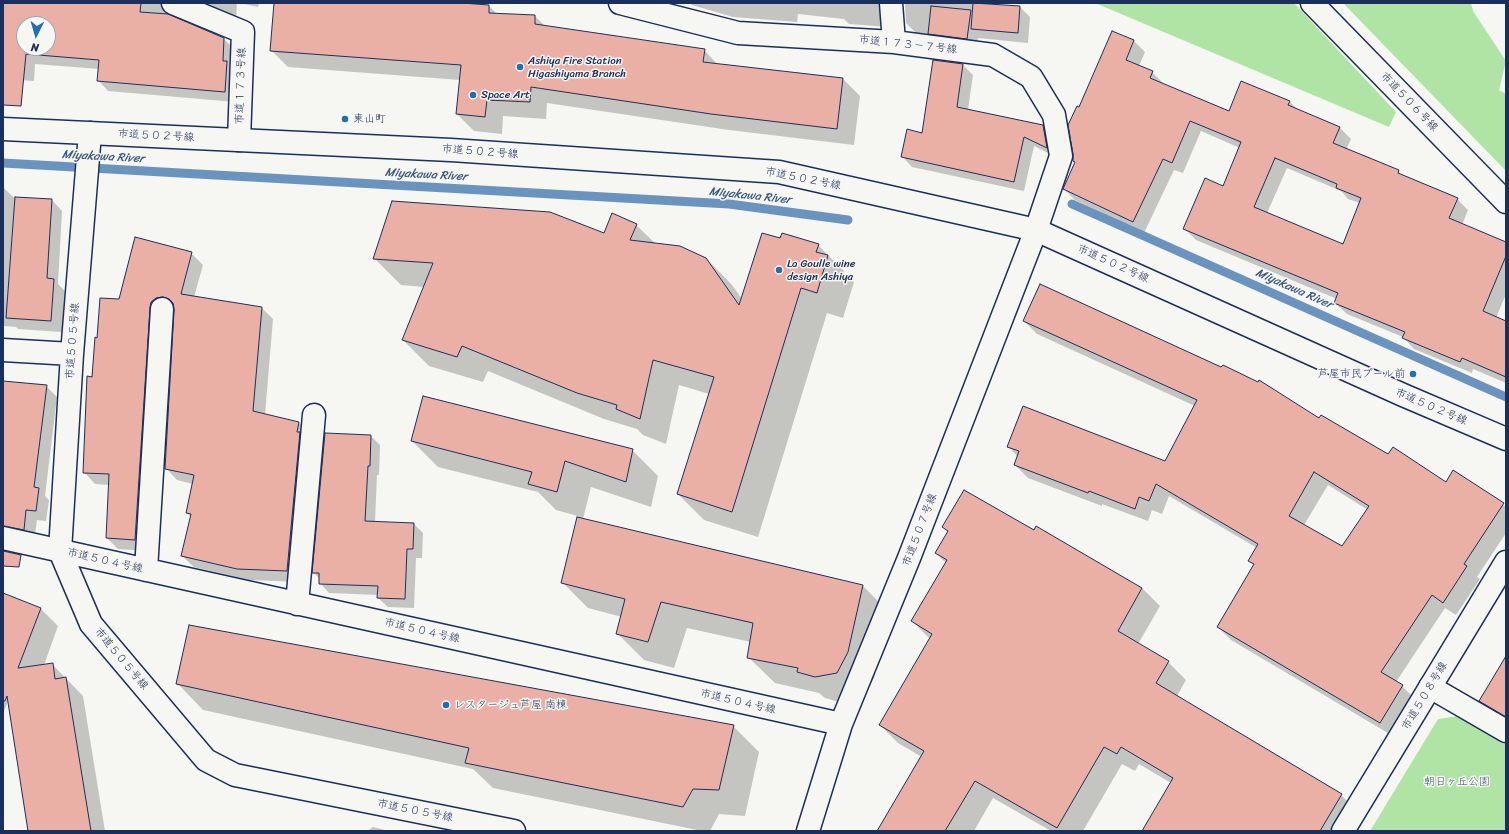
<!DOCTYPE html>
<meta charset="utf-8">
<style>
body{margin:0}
#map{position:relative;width:1509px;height:834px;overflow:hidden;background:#f6f6f2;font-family:Sriracha,sans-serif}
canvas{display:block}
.frame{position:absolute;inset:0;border:4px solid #1b2f5e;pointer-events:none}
.north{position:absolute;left:16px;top:16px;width:40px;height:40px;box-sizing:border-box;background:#f6f6f2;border:1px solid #9ea6b7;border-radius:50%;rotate:185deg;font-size:11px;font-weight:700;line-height:16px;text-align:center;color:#1b2f5e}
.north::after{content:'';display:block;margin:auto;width:14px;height:18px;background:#1f6fb2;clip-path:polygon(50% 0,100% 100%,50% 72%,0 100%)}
</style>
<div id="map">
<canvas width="1509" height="834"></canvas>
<div class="frame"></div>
<div class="north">N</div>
</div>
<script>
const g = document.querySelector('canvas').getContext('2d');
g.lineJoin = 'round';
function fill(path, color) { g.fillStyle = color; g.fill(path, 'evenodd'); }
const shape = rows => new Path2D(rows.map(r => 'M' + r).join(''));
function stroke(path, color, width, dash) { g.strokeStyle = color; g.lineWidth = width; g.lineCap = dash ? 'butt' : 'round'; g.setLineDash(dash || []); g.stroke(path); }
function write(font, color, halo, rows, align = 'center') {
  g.font = font + ' Sriracha,"Klee One",sans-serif'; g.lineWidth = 3; g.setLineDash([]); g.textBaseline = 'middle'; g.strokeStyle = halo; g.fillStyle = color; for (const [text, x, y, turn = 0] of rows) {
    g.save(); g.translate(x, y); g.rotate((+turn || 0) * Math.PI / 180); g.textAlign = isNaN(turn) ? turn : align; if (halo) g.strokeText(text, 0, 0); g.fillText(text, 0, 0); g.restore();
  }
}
const green = shape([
 [1095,3,1294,3,1396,112,1389,127],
 [1343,3,1471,3,1473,11,1506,61,1499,90,1506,94,1506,171],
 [1459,716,1506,743,1506,831,1370,831,1438,719]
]);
const shadow = shape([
 [3,3,176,3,171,9,170,16,224,39,234,49,235,102,108,91,98,80,99,69,35,64,34,81,3,79],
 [24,24,48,24,48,48,24,48],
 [193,3,237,3,236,21],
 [239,3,259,3,258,7],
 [275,3,448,3,489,6,497,14,535,16,545,26,704,50,718,65,843,79,860,96,854,145,729,130,547,103,546,119,503,116,502,134,474,131,457,114,460,80,288,67,271,50],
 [690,3,894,3,889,27,849,24,844,19,798,14,797,22,733,17,692,5],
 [905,3,974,3,1020,7,1030,17,1028,43,978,38,977,49,939,43,930,34,916,33,906,23],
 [1134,41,1145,52,1139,66,1152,72,1163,83,1163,84,1230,112,1242,82,1290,102,1298,110,1340,128,1351,139,1346,150,1398,171,1403,176,1457,199,1468,210,1462,225,1506,243,1506,294,1496,318,1506,322,1506,383,1473,369,1472,373,1414,349,1403,337,1347,314,1335,303,1337,299,1196,240,1185,229,1224,187,1240,148,1201,131,1183,173,1174,170,1144,233,1075,200,1064,189],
 [1287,168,1341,191,1348,199,1360,203,1343,245,1267,213],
 [963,65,973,75,968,110,1043,126,1053,137,1056,157,1034,146,1024,191,912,167,902,156,923,134],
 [3,187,14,198,52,200,62,211,58,284,65,291,62,332,18,329,16,327,3,326],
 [636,225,656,244,706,258,732,285,742,299,781,240,818,245,844,271,844,273,854,282,843,318,827,313,758,537,704,520,678,494,709,394,679,385,666,444,643,435,637,429,604,419,488,371,483,382,429,366,403,340,424,287,401,285,375,259,604,234],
 [191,253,203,265,194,297,262,308,273,319,265,415,299,423,310,434,299,582,249,580,194,567,182,556,191,517,187,513,193,484,177,480,166,468,175,308,168,309,147,551,118,549,107,538,110,485,95,484,84,472,98,339,120,300],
 [1024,321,1319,419,1388,455,1446,483,1454,472,1506,507,1506,533,1477,577,1480,579,1456,615,1445,608,1396,682,1402,686,1415,699,1393,736,1231,640,1218,627,1254,565,1250,561,1257,548,1169,496,1162,514,1152,510,1148,521,1102,504,1102,506,1028,478,1015,465,1018,457,1008,446,1165,462,1195,406,1037,334],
 [1328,485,1368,510,1343,548,1304,525],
 [3,382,46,386,57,397,45,496,49,500,46,521,37,520,35,534,3,530],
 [371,436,380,445,379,475,377,475,375,522,414,524,423,533,422,558,416,558,414,608,388,607,378,598,379,595,329,593,320,583,320,579,313,572],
 [412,441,632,450,658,476,651,507,591,487,583,519,863,586,889,612,874,678,863,699,842,703,825,698,819,693,775,683,748,657,751,642,687,628,674,668,644,660,618,634,622,617,588,608,562,582,578,516,556,510,538,492,438,467],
 [943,527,1034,532,1142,588,1160,606,1138,644,1168,662,1186,680,1177,696,1341,795,1359,813,1348,831,1143,831,1171,783,1139,764,1135,771,1122,764,1083,831,1051,831,993,798,974,831,878,831,922,757,898,743,880,725,930,639,912,621,946,563,936,553,948,532],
 [3,594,40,608,58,626,44,665,52,664,83,696,105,831,29,831,9,699,3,714],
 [1506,658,1506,720,1490,711,1480,701],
 [177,683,733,726,759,752,745,816,719,814,710,831,702,831,493,788,473,769,203,710],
 [373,827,389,831,367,831]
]);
const stream = shape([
 [3,163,729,204,848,220],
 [1072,204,1506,397]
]);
const building = shape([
 [3,3,141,3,140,12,168,14,224,38,223,61,227,61,225,92,97,81,99,60,26,54,21,106,3,105,3,3],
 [24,24,48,24,48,48,24,48,24,24],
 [274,3,462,3,489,5,489,13,535,15,535,24,705,49,703,62,843,78,837,129,711,114,531,87,530,102,487,100,485,117,456,114,461,65,270,51,274,3],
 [973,3,1020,6,1018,33,971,29,973,3],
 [931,6,971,10,967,39,928,34,931,6],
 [1112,31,1134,40,1126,60,1153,71,1150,78,1229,111,1241,81,1290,101,1288,105,1340,127,1333,143,1399,170,1398,173,1458,198,1449,218,1506,242,1506,256,1483,311,1506,321,1506,377,1462,358,1460,362,1402,338,1405,332,1334,303,1338,293,1183,229,1205,178,1223,186,1241,142,1190,121,1172,163,1163,159,1133,222,1063,189,1075,162,1073,161,1073,154,1068,125,1077,106,1079,107,1112,31],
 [1275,158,1337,184,1336,188,1361,198,1343,244,1254,207,1275,158],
 [933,60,963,64,957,107,1043,125,1047,148,1024,137,1014,182,901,157,907,129,922,133,933,60],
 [15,197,52,199,47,278,54,279,51,321,6,318,15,197],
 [392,201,550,212,604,233,612,213,637,224,630,240,680,246,706,258,739,305,762,233,780,238,782,233,819,244,816,252,828,255,817,293,801,288,732,512,677,494,714,377,653,360,640,419,616,409,617,405,577,393,462,346,457,357,402,340,433,263,373,259,392,201],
 [135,237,192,252,181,294,262,307,253,411,299,422,297,432,300,432,287,571,237,569,181,556,191,514,186,513,194,475,165,469,174,310,173,303,169,299,163,297,156,298,151,302,150,308,135,540,106,538,109,474,83,473,87,376,92,377,95,337,97,338,100,298,119,299,135,237],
 [1040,284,1221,367,1223,365,1258,382,1259,380,1319,418,1321,415,1388,454,1393,447,1446,482,1453,470,1504,503,1464,564,1467,566,1443,603,1432,595,1381,672,1403,685,1380,723,1217,627,1254,564,1248,561,1258,544,1156,484,1149,501,1139,497,1135,509,1089,491,1088,493,1014,465,1019,451,1007,447,1023,406,1165,461,1197,400,1023,321,1040,284],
 [1314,472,1369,506,1342,546,1289,516,1314,472],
 [3,381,47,385,34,487,39,488,36,511,26,510,24,530,3,526,3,381],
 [423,396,633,449,626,482,565,461,557,492,528,484,532,472,411,441,423,396],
 [325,433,371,435,370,466,368,466,365,521,414,523,413,549,407,549,405,599,377,598,378,586,319,584,319,573,312,573,325,433],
 [964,490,1034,530,1036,526,1142,588,1118,631,1169,661,1156,683,1342,794,1320,831,1142,831,1173,778,1121,747,1117,754,1104,747,1057,828,975,781,945,831,877,831,924,751,879,725,932,634,911,621,947,560,935,553,948,531,942,527,964,490],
 [577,517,863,585,848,652,837,673,815,677,797,672,798,668,747,658,753,623,661,602,648,642,616,634,625,599,561,583,577,517],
 [3,551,21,555,19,567,3,566,3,551],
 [3,593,41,608,18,668,53,663,55,679,66,677,91,831,28,831,7,696,5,701,3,701,3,593],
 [189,625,734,725,719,790,693,789,683,807,465,763,469,748,176,684,189,625],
 [1506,656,1506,717,1479,701,1506,656]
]);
const minor = shape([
 [173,3,243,32,239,140],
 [620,3,738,33,894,42,993,55,1031,77,1054,115,1061,156,1036,230,909,558,841,724,808,831],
 [891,3,894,42],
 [1312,3,1506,202],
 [90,133,72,354,60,551,91,624,206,760,235,775,514,831],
 [3,350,72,354],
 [3,538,841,724],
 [146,570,162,309],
 [297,604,314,415],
 [1430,687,1506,731]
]);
const tertiary = shape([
 [3,129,451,150,779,172,1036,230,1403,395,1506,439],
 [1343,831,1506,562]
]);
const markers = [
 [520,67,4,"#1f6fb2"],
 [473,95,4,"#1f6fb2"],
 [345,119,4,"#1f6fb2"],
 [779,270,4,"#1f6fb2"],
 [1413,374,4,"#1f6fb2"],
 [446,705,4,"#1f6fb2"]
];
const streetNames = [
 ["市道１７３－７号線",908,45,6],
 ["市道１７３号線",241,86,-88],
 ["市道５０６号線",1409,102,46],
 ["市道５０２号線",156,136,3],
 ["市道５０２号線",480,152,4],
 ["市道５０２号線",803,179,11],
 ["市道５０２号線",1113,264,24],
 ["市道５０５号線",73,341,-86],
 ["市道５０２号線",1431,407,23],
 ["市道５０７号線",920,530,-69],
 ["市道５０４号線",105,561,13],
 ["市道５０４号線",422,631,13],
 ["市道５０５号線",121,659,50],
 ["市道５０８号線",1425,696,-59],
 ["市道５０４号線",738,702,13],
 ["市道５０５号線",415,811,11]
];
const poiNames = [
 ["Ashiya Fire Station",528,61],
 ["Higashiyama Branch",528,74],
 ["Space Art",481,95],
 ["東山町",353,119],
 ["La Goulle wine",787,264],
 ["design Ashiya",787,277],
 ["芦屋市民プール前",1405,374,"right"],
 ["レスタージュ芦屋 南棟",454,705]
];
const parkNames = [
 ["朝日ヶ丘公園",1457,782]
];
const waterNames = [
 ["Miyakawa River",103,157,3],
 ["Miyakawa River",426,175,3],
 ["Miyakawa River",750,196,6],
 ["Miyakawa River",1294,289,24]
];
fill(green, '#b0e4a5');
fill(shadow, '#0003');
stroke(stream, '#6a94be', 9);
fill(building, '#eaafa5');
stroke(building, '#1b2f5e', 1);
stroke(minor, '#1b2f5e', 25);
stroke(tertiary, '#1b2f5e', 25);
stroke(minor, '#f6f6f2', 22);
stroke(tertiary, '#f6f6f2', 22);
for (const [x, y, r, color] of markers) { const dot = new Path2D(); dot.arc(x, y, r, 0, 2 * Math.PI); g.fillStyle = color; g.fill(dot); stroke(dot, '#f6f6f2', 1.5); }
write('11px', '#1b2f5e', '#f6f6f2', streetNames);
write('11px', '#1b2f5e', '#f6f6f2', poiNames, 'left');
write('11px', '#39536c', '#f6f6f2', parkNames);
write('italic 12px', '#3c5986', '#f6f6f2', waterNames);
</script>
